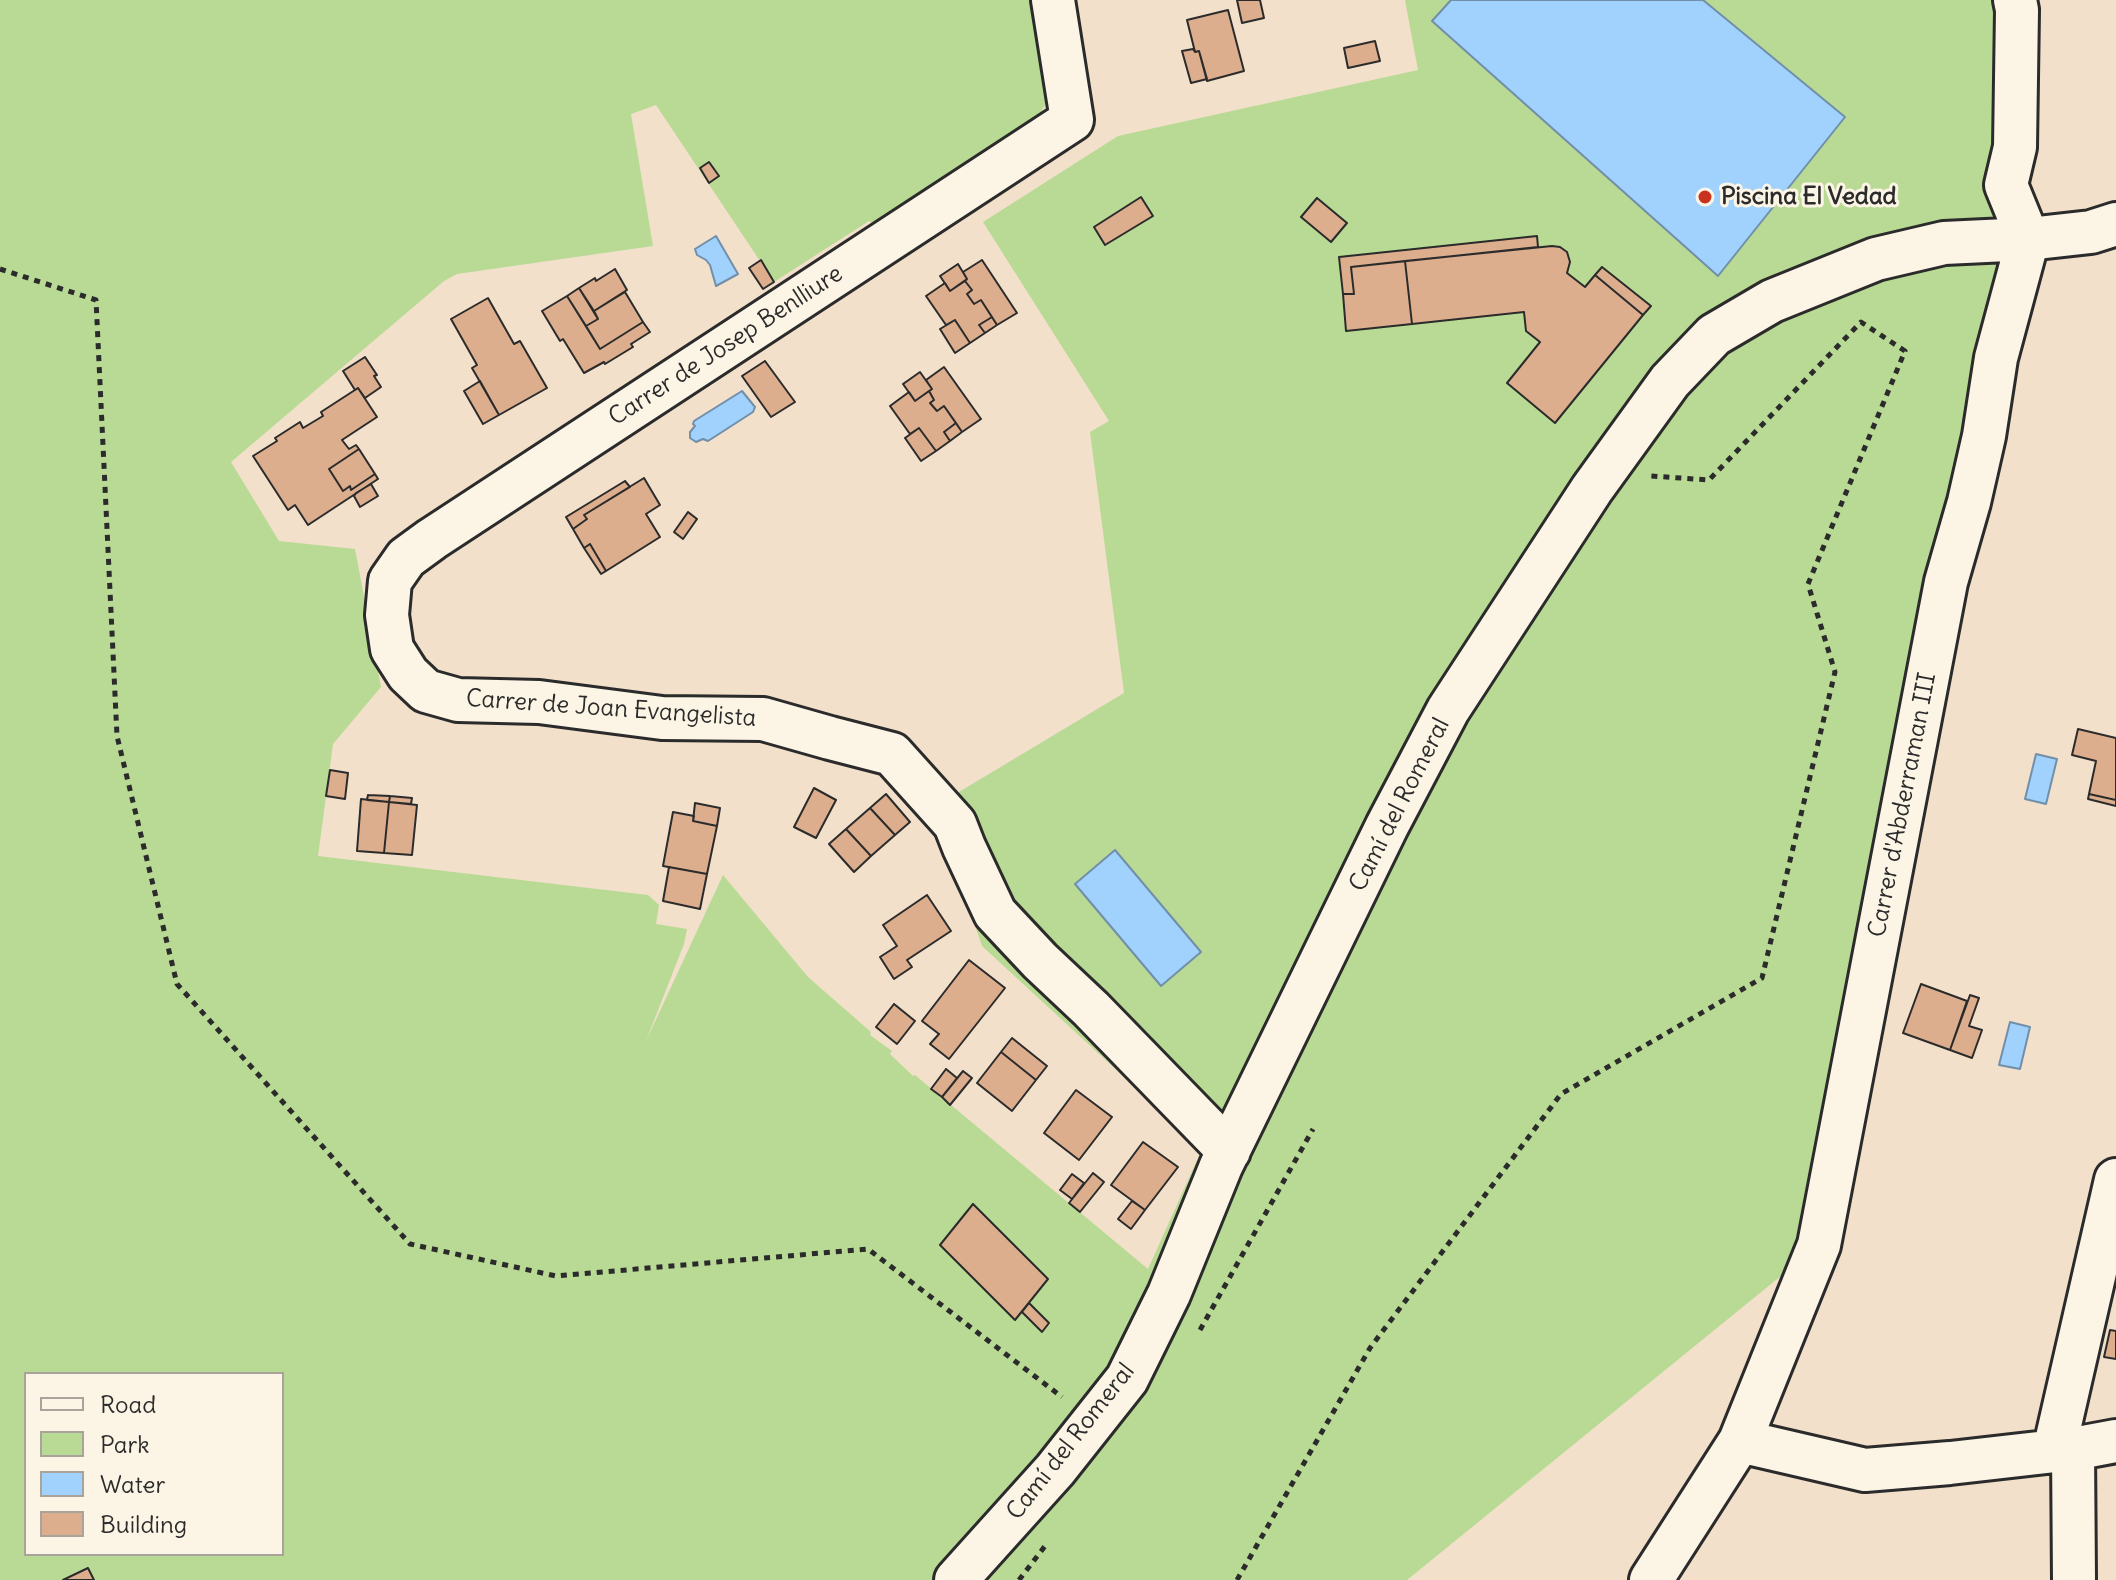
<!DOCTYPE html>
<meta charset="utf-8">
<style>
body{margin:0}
#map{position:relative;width:2116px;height:1580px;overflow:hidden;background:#f2e0cb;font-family:Delius,sans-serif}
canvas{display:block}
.legend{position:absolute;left:24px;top:1372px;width:260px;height:184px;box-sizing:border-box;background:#fcf5e5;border:2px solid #a8a49b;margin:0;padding:10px 14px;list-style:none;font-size:24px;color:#2b2b2b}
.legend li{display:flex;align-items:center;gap:16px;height:40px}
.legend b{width:40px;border:2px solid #a8a49b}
</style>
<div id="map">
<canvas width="2116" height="1580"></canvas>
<ul class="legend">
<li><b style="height:10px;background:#fcf5e5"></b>Road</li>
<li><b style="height:22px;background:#b9da94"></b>Park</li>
<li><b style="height:22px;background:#a0d2fd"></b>Water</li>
<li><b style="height:22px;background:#dcae8d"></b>Building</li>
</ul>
</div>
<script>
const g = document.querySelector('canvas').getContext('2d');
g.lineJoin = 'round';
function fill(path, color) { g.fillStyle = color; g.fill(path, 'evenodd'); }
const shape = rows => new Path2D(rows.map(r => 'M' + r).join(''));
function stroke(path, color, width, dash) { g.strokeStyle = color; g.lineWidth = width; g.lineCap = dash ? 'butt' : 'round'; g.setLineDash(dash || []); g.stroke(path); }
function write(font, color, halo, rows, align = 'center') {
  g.font = font + ' Delius,sans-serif'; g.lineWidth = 6; g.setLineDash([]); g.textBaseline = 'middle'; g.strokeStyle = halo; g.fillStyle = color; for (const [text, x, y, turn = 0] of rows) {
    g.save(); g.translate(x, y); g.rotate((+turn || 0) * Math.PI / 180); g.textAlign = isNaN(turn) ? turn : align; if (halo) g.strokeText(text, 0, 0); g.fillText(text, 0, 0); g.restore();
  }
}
const green = shape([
 [0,0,1031,0,1047,79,1048,100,1038,117,1027,127,874,224,869,221,774,282,656,105,631,114,653,246,457,274,444,281,231,462,279,541,355,549,381,687,333,744,318,856,648,895,659,905,656,924,687,929,684,944,646,1041,723,875,808,977,871,1032,870,1035,892,1051,890,1054,913,1076,915,1075,1148,1269,1202,1149,982,946,952,858,929,810,1124,693,1090,432,1109,421,983,222,1118,136,1418,70,1405,0,2015,0,2028,239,1819,1245,1407,1580,0,1580],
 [26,1374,282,1374,282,1554,26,1554]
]);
const water = shape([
 [1451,0,1703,0,1845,117,1718,276,1432,21,1451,0],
 [716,236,738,274,716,286,710,265,706,260,697,255,695,249,716,236],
 [742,391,755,407,753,412,708,441,703,439,696,442,690,438,690,432,695,426,693,424,694,421,742,391],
 [2036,754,2057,759,2046,804,2025,799,2036,754],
 [1115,850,1201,952,1161,986,1075,884,1115,850],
 [2010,1022,2030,1027,2020,1069,1999,1065,2010,1022]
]);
const building = shape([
 [1237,0,1260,0,1264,18,1242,23,1237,0],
 [1228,10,1244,71,1207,81,1199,51,1195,52,1187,20,1228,10],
 [1375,41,1380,61,1348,68,1344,48,1375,41],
 [1193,49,1195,52,1199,51,1207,79,1191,83,1182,51,1193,49],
 [709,162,719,176,709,183,700,168,709,162],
 [1141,197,1153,216,1105,245,1094,227,1141,197],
 [1317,198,1347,223,1331,242,1301,217,1317,198],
 [1537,236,1538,247,1351,267,1354,294,1343,294,1339,257,1537,236],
 [1552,246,1560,247,1567,252,1570,262,1567,273,1585,287,1595,275,1643,315,1555,423,1507,383,1540,342,1526,331,1524,312,1412,324,1405,261,1552,246],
 [761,260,774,282,763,289,749,268,761,260],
 [982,260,1017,313,997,325,981,300,974,304,967,294,972,290,965,281,967,279,963,272,982,260],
 [1405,261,1412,324,1346,331,1343,294,1354,294,1351,267,1405,261],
 [958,264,967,279,950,291,940,276,958,264],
 [1602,267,1651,306,1643,315,1595,275,1602,267],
 [615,269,627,290,594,311,579,288,595,278,596,281,615,269],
 [965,281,972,290,967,294,974,304,981,300,992,317,979,325,985,333,970,343,955,320,946,325,926,296,945,283,950,291,965,281],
 [579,288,598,319,586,326,567,296,579,288],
 [625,292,643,322,600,349,586,326,598,319,594,311,625,292],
 [567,296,600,349,643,322,650,332,631,344,633,347,605,364,604,362,584,373,563,339,560,341,542,311,567,296],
 [488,298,514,344,520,341,547,388,499,415,472,368,477,365,451,319,488,298],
 [992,317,997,325,985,333,979,325,992,317],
 [955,320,970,343,955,353,940,329,955,320],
 [365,357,377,375,374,376,381,387,365,398,358,388,355,390,343,371,365,357],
 [765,361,795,402,771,417,742,376,765,361],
 [944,367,981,419,962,432,944,406,937,411,930,403,934,400,929,391,932,389,926,380,944,367],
 [920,372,932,389,915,401,903,384,920,372],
 [480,381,499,415,483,424,464,391,480,381],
 [358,388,377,417,342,440,349,449,356,445,359,449,329,469,343,491,350,486,351,490,375,474,378,479,308,525,295,505,288,510,253,456,277,441,275,438,300,422,303,428,323,416,321,412,358,388],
 [929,391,934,400,930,403,937,411,944,406,956,423,944,432,950,441,936,451,919,428,910,434,890,406,909,392,915,401,929,391],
 [956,423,962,432,950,441,944,432,956,423],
 [919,428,936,451,921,461,905,438,919,428],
 [359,449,375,474,351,490,350,486,343,491,329,469,359,449],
 [644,478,660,505,646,514,660,537,606,571,590,544,584,548,573,529,587,519,584,515,644,478],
 [625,481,630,487,584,515,587,519,573,529,566,517,625,481],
 [371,484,378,496,360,507,354,496,356,493,371,484],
 [688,512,697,519,683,539,674,532,688,512],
 [590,544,606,571,601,574,584,548,590,544],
 [2078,729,2116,738,2116,800,2089,794,2096,761,2072,755,2078,729],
 [330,770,348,773,345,799,326,796,330,770],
 [814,788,836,800,816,838,794,827,814,788],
 [886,794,910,822,895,835,870,808,886,794],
 [2089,794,2116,800,2116,806,2088,799,2089,794],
 [368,795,390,796,389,802,367,800,368,795],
 [390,796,412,798,411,804,389,802,390,796],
 [361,799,389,802,384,853,357,851,361,799],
 [389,802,417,805,412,855,384,853,389,802],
 [695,803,720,808,717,826,693,821,695,803],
 [870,808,895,835,871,856,846,829,870,808],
 [673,812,694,816,693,821,717,826,707,874,663,866,673,812],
 [846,829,871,856,854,872,829,844,846,829],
 [669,867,707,874,700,909,663,901,669,867],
 [927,895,951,931,907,960,912,967,894,979,880,957,897,946,883,925,927,895],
 [969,960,1005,988,949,1059,930,1044,939,1034,922,1021,969,960],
 [1921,984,1967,1001,1950,1050,1903,1033,1921,984],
 [1970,995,1979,998,1969,1026,1982,1030,1972,1058,1950,1050,1970,995],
 [894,1004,915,1021,897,1044,876,1027,894,1004],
 [1012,1038,1047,1066,1036,1080,1001,1052,1012,1038],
 [1001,1052,1036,1080,1012,1111,977,1083,1001,1052],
 [946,1069,957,1078,942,1097,931,1089,946,1069],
 [963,1071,972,1078,950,1105,942,1097,963,1071],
 [1076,1090,1112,1117,1079,1160,1044,1133,1076,1090],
 [1143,1142,1178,1167,1145,1210,1111,1185,1143,1142],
 [1093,1173,1104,1182,1080,1212,1069,1203,1093,1173],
 [1072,1174,1084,1183,1072,1199,1060,1190,1072,1174],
 [1132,1201,1145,1210,1131,1229,1118,1219,1132,1201],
 [973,1204,1048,1279,1015,1320,940,1245,973,1204],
 [1029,1303,1049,1323,1042,1332,1022,1312,1029,1303],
 [2110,1330,2116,1331,2116,1359,2104,1357,2110,1330],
 [88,1568,94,1580,63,1580,88,1568]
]);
const path = shape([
 [0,269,96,300,117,736,177,984,410,1244,556,1276,868,1249,1062,1397],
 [1200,1330,1313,1129],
 [1019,1580,1045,1546],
 [1237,1580,1370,1348,1561,1094,1762,978,1835,672,1808,584,1905,351,1861,322,1709,480,1651,476]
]);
const street = shape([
 [1053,0,1072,120,432,539,406,558,390,581,387,615,392,649,408,674,426,691,458,700,539,702,662,718,763,719,830,738,892,754,955,824,964,847,995,913,1040,961,1091,1009,1229,1151],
 [1740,1441,1865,1470,1950,1463,2073,1449,2116,1441],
 [2073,1449,2074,1580],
 [2054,1451,2116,1180],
 [956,1580,1055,1470,1127,1379,1169,1294,1221,1166,1387,826,1448,710,1592,489,1670,381,1714,335,1772,301,1876,259,1944,243,2028,239,2091,232,2116,224],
 [1651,1580,1740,1441,1819,1245,1946,582,1969,502,1984,436,1996,358,2028,239,2006,185,2015,147,2017,10,2015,0]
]);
const markers = [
 [1705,197,8,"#c8321e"]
];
const poiNames = [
 ["Piscina El Vedad",1721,197]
];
const streetNames = [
 ["Carrer de Josep Benlliure",726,346,-33],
 ["Carrer de Joan Evangelista",611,709,4],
 ["Camí del Romeral",1400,805,-63],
 ["Carrer d'Abderraman III",1903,805,-79],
 ["Camí del Romeral",1071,1442,-52]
];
fill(green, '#b9da94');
fill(water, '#a0d2fd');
stroke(water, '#718fa9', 2);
fill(building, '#dcae8d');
stroke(building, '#2b2b2b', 2);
stroke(street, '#2b2b2b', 48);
stroke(path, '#2b2b2b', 5, [6, 6]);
stroke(street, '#fcf5e5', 42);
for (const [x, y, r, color] of markers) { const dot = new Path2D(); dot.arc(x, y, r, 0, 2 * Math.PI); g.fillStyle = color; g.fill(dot); stroke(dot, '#fcf5e5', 3); }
write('bold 24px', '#2b2b2b', '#fcf5e5', poiNames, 'left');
write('24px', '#2b2b2b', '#fcf5e5', streetNames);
</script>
